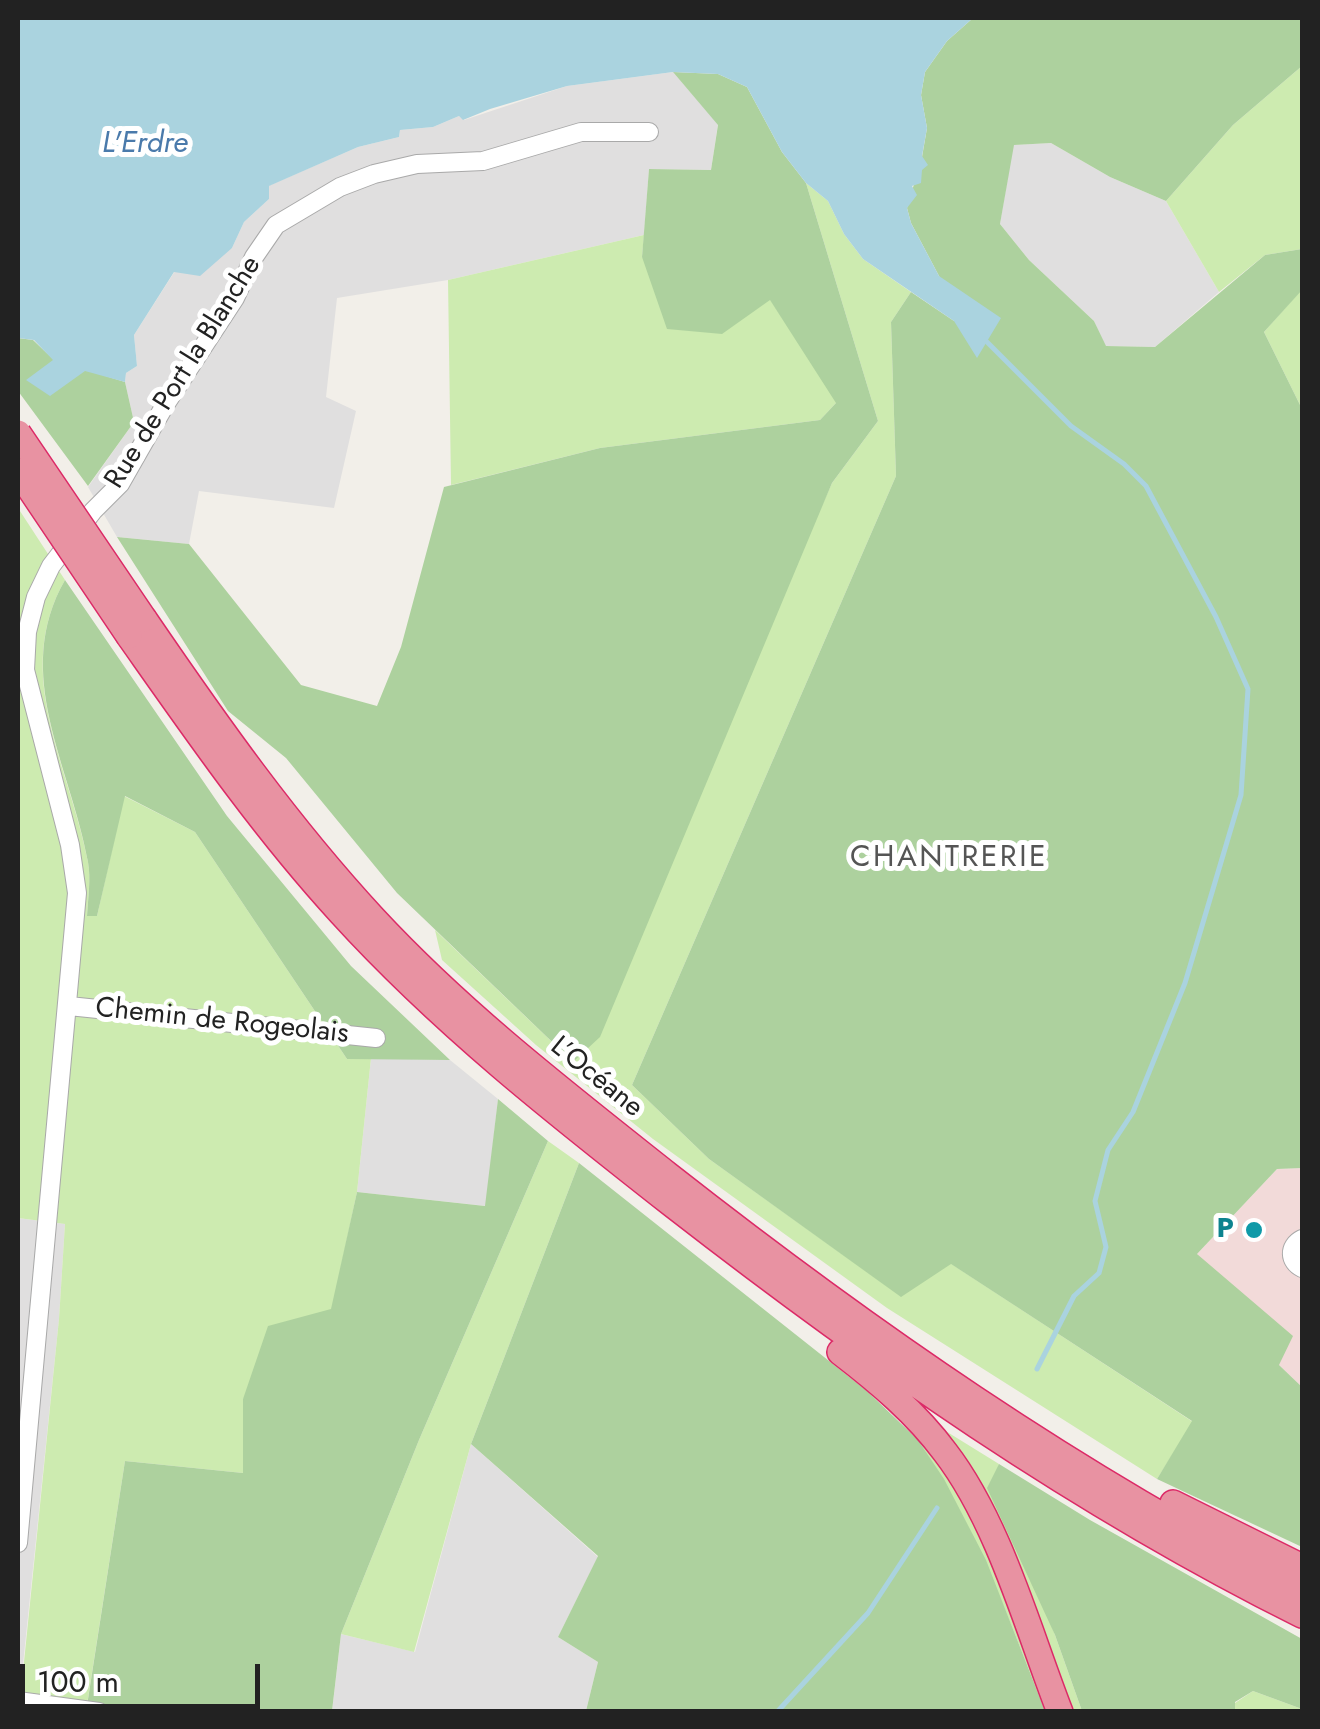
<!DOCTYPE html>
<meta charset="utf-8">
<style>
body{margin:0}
#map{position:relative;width:1320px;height:1729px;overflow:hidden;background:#f2efe9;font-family:Jost,sans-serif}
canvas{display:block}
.frame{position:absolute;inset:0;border:20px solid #222;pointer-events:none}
.scale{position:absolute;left:20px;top:1664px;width:240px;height:45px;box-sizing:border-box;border:5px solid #222;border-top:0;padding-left:12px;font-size:30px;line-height:35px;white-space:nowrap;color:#222;-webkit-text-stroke:8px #fff;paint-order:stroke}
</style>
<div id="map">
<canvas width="1320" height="1729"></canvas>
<div class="frame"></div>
<div class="scale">100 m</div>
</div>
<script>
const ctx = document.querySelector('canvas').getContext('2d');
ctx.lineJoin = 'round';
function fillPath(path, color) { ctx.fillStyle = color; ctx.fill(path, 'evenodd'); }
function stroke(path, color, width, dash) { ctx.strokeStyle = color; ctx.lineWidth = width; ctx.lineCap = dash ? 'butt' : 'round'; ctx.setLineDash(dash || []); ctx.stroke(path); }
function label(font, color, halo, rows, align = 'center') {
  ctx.font = font + ' Jost,sans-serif'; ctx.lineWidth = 10; ctx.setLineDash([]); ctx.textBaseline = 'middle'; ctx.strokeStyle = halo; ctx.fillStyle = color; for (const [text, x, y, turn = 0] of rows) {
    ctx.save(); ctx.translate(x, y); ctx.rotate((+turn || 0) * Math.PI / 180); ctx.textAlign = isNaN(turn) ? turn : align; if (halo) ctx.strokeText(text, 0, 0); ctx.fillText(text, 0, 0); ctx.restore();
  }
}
fillPath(new Path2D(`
 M673 72 718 124 711 170 649 169 644 235 448 280 337 298 326 397 356 411 334 508 199 491 189 544 117 537 88 487 134 422 125 382 126 373 137 366 134 335 175 271 232 248 244 222 269 199 268 186 358 147 399 137 400 130 433 127 459 116 464 120 567 86Z
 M1051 143 1110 177 1166 201 1219 292 1155 347 1105 346 1094 321 1029 260 1000 224 1013 145Z
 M371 1058 450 1060 498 1099 486 1206 357 1192Z
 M18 1218 65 1224 59 1319 18 1712Z
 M471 1444 598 1557 558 1637 598 1662 586 1711 332 1712 341 1634 415 1652Z`), '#e0dfdf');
fillPath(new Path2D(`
 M1302 1168V1387L1279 1365 1197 1254 1277 1169Z`), '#f2dad9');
fillPath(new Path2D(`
 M1302 66V249L1265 255 1219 292 1166 201 1233 125Z
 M806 183 828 201 844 234 863 259 911 292 891 322 896 476 632 1085 709 1159 901 1296 950 1263 1193 1422 1157 1479 887 1308 653 1139 536 1045 442 960 435 930 573 1062 832 483 878 421Z
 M644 235 642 257 722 333 770 299 837 402 820 420 600 448 451 485 448 280Z
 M1302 281V409L1264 332 1301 290Z
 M18 508 65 580C11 674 70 766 88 862 91 878 88 898 87 915L97 916 124 796 195 832 347 1059 371 1058 357 1192 332 1309 243 1399V1473L125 1461 86 1711H19L59 1319 65 1224 18 1218Z
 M548 1141 579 1163 471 1444 414 1652 341 1634 419 1440Z
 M944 1430 999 1464 997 1472 1082 1711H1045C1007 1614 976 1528 918 1440Z
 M1253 1691 1302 1709V1711H1235V1703Z`), '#cdebb0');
fillPath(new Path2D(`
 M973 18H1302V66L1233 125 1166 201 1110 177 1051 143 1014 145 1000 224 1029 260 1094 321 1106 346 1155 347 1265 255 1302 249V290L1264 332 1302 409V1168L1277 1169 1197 1254 1293 1336 1279 1365 1302 1387V1547L1157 1479 1192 1421 951 1264 901 1297 709 1159 632 1085 896 476 891 322 911 292 954 321 939 276 911 223 907 208 922 157 927 128 921 95 925 72 947 41Z
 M673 72 718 74 747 87 782 152 806 183 878 421 832 483 600 1037 573 1062 397 893 286 758 228 711 117 537 189 544 301 685 377 706 401 647 444 487 600 448 820 420 836 403 770 300 722 334 667 329 642 257 649 169 711 170 718 125Z
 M18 338 33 340 54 360 125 382 134 422 88 486 18 391Z
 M65 580 227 816 351 966 450 1060 347 1059 195 832 125 796 97 916H87C88 898 91 879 88 862 71 766 11 674 65 580Z
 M498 1099 548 1141 419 1440 341 1634 332 1711 86 1712 125 1461 243 1473V1399L268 1326 331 1309 357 1192 485 1206Z
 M579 1163 867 1391 918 1440 944 1479 986 1560 1045 1711H586L598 1662 558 1637 598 1556 471 1444Z
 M999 1464 1090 1520 1302 1639V1709L1253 1691 1235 1702V1711H1082L1055 1635 987 1488Z`), '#add19e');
fillPath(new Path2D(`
 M18 18H973L947 41 925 72 921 95 927 128 922 156 928 165 922 170 921 183 912 186 917 195 907 208 911 223 939 276 1001 318 977 358 954 321 863 259 844 234 828 201 806 183 782 152 747 87 718 74 673 72 567 86 490 109 463 120 459 116 433 127 400 130 399 137 358 147 269 186V199L244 222 232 248 200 276 174 272 134 335 137 366 126 373 125 382 85 371 50 396 26 380 53 360 34 340 18 338Z`), '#aad3df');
stroke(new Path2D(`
 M984 339 1071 426 1124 464 1146 486 1216 617 1248 689 1241 795 1185 983 1133 1112 1108 1150 1095 1201 1106 1247 1099 1273 1074 1296 1037 1369
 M777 1712 868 1613 937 1508`), '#aad3df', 5);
const minor = new Path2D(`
 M69 1006 376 1038
 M1302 1239C1288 1246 1289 1262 1302 1268
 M18 1543 77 893 70 845 25 670 27 632 36 597 51 566 93 511 120 484 165 405 235 298 254 257 276 225 340 187 374 174 417 164 483 161 581 132H649
 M18 1701 99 1712`);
const highway = new Path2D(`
 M144 619C215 723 287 825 373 918 462 1014 566 1094 668 1175 868 1332 1075 1476 1302 1592
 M129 636C196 731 262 827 341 913 441 1023 557 1114 673 1205 871 1359 1077 1503 1302 1615
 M840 1352C879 1382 916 1413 945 1452 999 1522 1028 1630 1060 1712
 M1173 1503 1302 1567`);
stroke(minor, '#a9a9a9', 20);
stroke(highway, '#dc2a67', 28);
stroke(minor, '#fff', 18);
stroke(highway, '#e892a2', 25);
const highwayBridge = new Path2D(`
 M18 433 144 619
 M18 471 129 636`);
stroke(highwayBridge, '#dc2a67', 28, []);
stroke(highwayBridge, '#e892a2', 25);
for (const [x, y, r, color] of [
 [1254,1230,10,"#0f9aa8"]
]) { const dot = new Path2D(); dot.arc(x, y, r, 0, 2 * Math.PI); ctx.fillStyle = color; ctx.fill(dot); stroke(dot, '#fff', 4); }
label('28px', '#222', '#fff', [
 ["Rue de Port la Blanche",184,373,-58],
 ["Chemin de Rogeolais",222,1022,6],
 ["L’Océane",596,1078,39]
]);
label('bold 28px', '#0d838f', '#fff', [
 ["P",1234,1230]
], 'right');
label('italic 30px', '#4a7aab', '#fff', [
 ["L'Erdre",145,145]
]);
ctx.letterSpacing = '2.5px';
label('30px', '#555', '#fff', [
 ["CHANTRERIE",949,859]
]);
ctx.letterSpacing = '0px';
</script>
